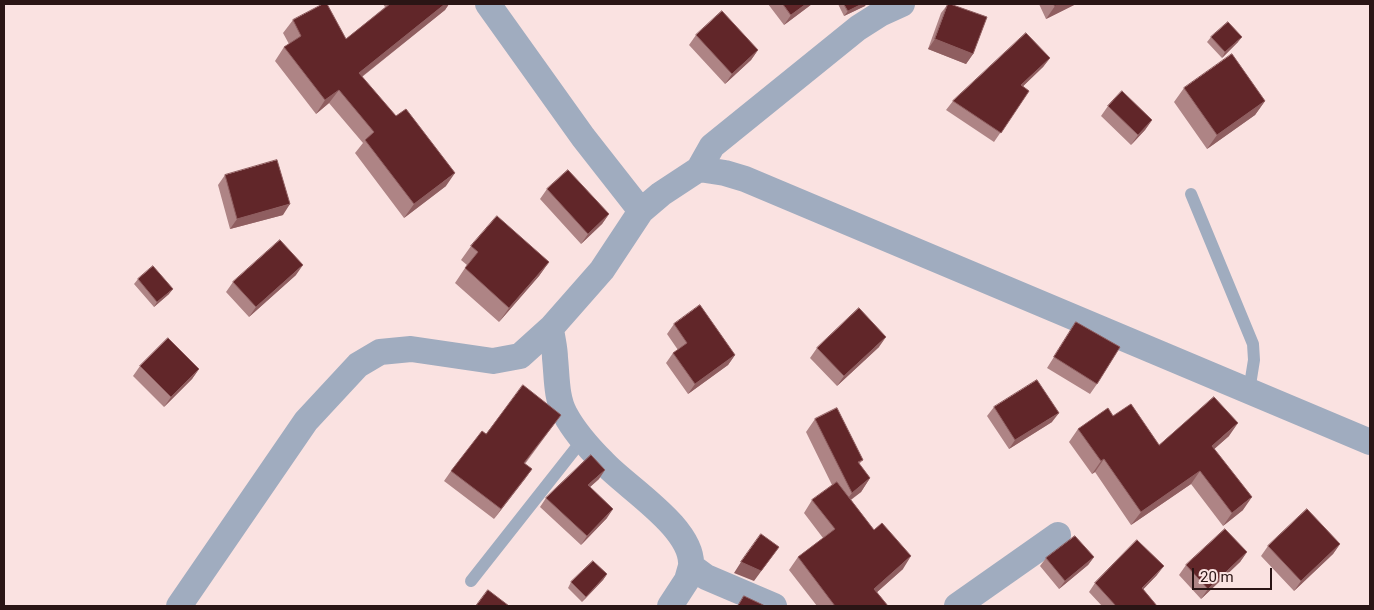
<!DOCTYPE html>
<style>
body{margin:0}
#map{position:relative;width:1374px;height:610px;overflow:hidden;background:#fae2e1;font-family:Roboto,sans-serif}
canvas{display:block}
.frame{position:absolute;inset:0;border:5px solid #2a1515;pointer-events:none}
.scale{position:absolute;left:1192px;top:568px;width:80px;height:22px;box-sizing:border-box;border:2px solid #2a1515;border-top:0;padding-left:6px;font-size:15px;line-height:18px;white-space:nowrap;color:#2a1515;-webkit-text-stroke:4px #fae2e1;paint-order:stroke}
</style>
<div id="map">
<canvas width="1374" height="610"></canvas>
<div class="frame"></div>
<div class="scale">20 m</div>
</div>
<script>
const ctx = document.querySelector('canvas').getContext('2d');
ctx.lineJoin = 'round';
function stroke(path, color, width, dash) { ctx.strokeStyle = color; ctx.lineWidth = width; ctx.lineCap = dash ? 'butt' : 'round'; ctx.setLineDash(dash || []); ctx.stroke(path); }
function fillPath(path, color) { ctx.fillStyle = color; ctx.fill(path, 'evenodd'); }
stroke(new Path2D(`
 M1191 194 1253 344 1254 360 1249 391
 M471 581 583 439`), '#a0acbf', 12);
stroke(new Path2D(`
 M488 4 583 137 641 211 661 194 699 169 725 173 745 179 1370 442
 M699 169 712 146 858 28 880 14 902 4
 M641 211 602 270 551 328C552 338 555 348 555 358 557 376 556 398 565 414 574 431 589 448 603 462 627 488 694 528 691 566L706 577 774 606
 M179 606 306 421 358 365 380 352 411 349 493 361 520 356 551 328
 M670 606 687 580 691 566
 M957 606 1058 535`), '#a0acbf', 26);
fillPath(new Path2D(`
 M383 4H449L445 10 362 77 446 186 404 218 355 153 363 143 329 103 316 114 275 61 284 47 289 44 283 33 293 20 346 39 385 7Z
 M768 4H812L784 25Z
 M838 4H866L865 6 844 16Z
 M948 4 973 54 966 64 928 49 941 13Z
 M1039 4H1076L1046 19Z
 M696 35 758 50 751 60 725 84 689 45Z
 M1211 37 1238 42 1222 58 1207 42Z
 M1050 58 1043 67 1023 86 1029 91 994 142 946 110 953 101Z
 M1184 88 1265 101 1255 115 1207 149 1174 102Z
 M1108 106 1152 120 1145 130 1131 145 1101 116Z
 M225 175 283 215 230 229 218 185Z
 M547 189 609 214 602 224 581 244 540 199Z
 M471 246 549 262 539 276 499 322 455 283 467 265 461 260Z
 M296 275 249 317 226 292 233 282Z
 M138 279 169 294 154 307 134 284Z
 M1076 322 1097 384 1090 394 1047 368Z
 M674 324 735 355 728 365 688 394 666 363 673 353 678 350 667 334Z
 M879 347 837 386 810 358 817 348Z
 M140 366 199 369 192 379 164 407 133 376Z
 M994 407 1052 422 1009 449 987 416Z
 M561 415 525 464 532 469 494 519 444 481 451 471 486 434Z
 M1113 416 1159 445 1229 436 1214 449 1243 510 1223 526 1191 484 1131 525 1095 472 1092 474 1069 442 1078 429Z
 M815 419 863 460 859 464 870 478 861 492 851 500 903 569 877 592 888 606H817L789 570 798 557 823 538 804 513 812 500 832 485 806 432Z
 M599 479 590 487 607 518 581 545 540 507 546 498Z
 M1340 544 1333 554 1294 591 1261 556 1268 546Z
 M1247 552 1240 562 1201 599 1179 575 1186 565Z
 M1094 557 1088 565 1059 589 1040 566 1046 558Z
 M607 574 603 580 582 602 568 588 571 582Z
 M1157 575 1143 589 1157 606H1102L1089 592 1095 583Z`), '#ae8485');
fillPath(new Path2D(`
 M445 4H449L445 10 350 86 359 73Z
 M806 4H812L784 25 791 15Z
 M862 4H866L865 6 844 16 848 11Z
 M1060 4H1076L1046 19 1055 6Z
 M1242 37 1238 42 1222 58 1225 52Z
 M935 39 973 54 966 64 928 49Z
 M758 50 751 60 725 84 732 74Z
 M1050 58 1043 67 1015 94 1021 85Z
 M339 90 329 103 316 114 325 100Z
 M1265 101 1255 115 1207 149 1217 135Z
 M1152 120 1145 130 1131 145 1138 135Z
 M455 173 446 186 404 218 414 204Z
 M290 204 283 215 230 229 237 219Z
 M609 214 602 224 581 244 588 234Z
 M549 262 539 276 499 322 509 308Z
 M303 265 296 275 249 317 256 307Z
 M173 289 169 294 154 307 157 302Z
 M886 337 879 347 837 386 844 376Z
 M735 355 728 365 688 394 695 384Z
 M199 369 192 379 164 407 171 397Z
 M1059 413 1052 422 1009 449 1015 440Z
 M1238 423 1229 436 1203 459 1212 446Z
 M1104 459 1095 472 1092 474 1101 461Z
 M532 469 525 479 494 519 501 509Z
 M605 470 599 479 582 494 588 485Z
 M1200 471 1191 484 1131 525 1141 512Z
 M870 478 861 492 842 506 852 493Z
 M1252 497 1243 510 1223 526 1232 513Z
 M613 509 607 518 581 545 587 536Z
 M1340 544 1333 554 1294 591 1301 581Z
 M779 547 754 581 734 573 741 562Z
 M1247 552 1240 562 1201 599 1208 589Z
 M911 556 903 569 866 602 874 589Z
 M1094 557 1088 565 1059 589 1065 581Z
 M1164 566 1157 575 1136 597 1142 588Z
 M607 574 603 580 582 602 586 597Z`), '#8f5e60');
const building = new Path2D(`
 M323 4H327L346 39 390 4H445L359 73 396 116 406 109 455 173 414 204 365 140 374 132 339 90 325 100 284 47 301 36 293 20Z
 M783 4H806L791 15Z
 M844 4H862L848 11Z
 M948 4H950L987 17 973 54 935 39Z
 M1054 4H1060L1055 6Z
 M722 11 758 50 732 74 696 35Z
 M1228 22 1242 37 1225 52 1211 37Z
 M1026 33 1050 58 1021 85 1029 91 1001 133 953 101Z
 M1232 54 1265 101 1217 135 1184 88Z
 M1122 91 1152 120 1138 135 1108 106Z
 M277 160 290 204 237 219 225 175Z
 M568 170 609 214 588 234 547 189Z
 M497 216 549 262 509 308 465 268 478 252 471 246Z
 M280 240 303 265 256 307 233 282Z
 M153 266 173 289 157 302 138 279Z
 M700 305 735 355 695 384 673 353 687 343 674 324Z
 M859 308 886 337 844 376 817 348Z
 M1076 322 1120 347 1097 384 1054 357Z
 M168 338 199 369 171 397 140 366Z
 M1037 380 1059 413 1015 440 994 407Z
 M523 385 561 415 524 463 532 469 501 509 451 471 482 431 486 434Z
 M1214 397 1238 423 1212 446 1252 497 1232 513 1200 471 1141 512 1104 459 1101 461 1078 429 1108 408 1113 416 1131 404 1159 445Z
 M837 408 863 460 858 462 870 478 852 493 815 419Z
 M591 455 605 470 588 485 613 509 587 536 546 498Z
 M837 482 874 530 882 523 911 556 874 589 888 606H835L798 557 835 529 812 500Z
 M1307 509 1340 544 1301 581 1268 546Z
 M1225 529 1247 552 1208 589 1186 565Z
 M761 534 779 547 761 571 741 562Z
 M1075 536 1094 557 1065 581 1046 558Z
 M1137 540 1164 566 1142 588 1157 606H1116L1095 583Z
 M593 561 607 574 586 597 571 582Z
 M488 590 509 606H476Z
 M744 596 761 604 765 606H738Z`);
fillPath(building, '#612629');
stroke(building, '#8f5e60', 1);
</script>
